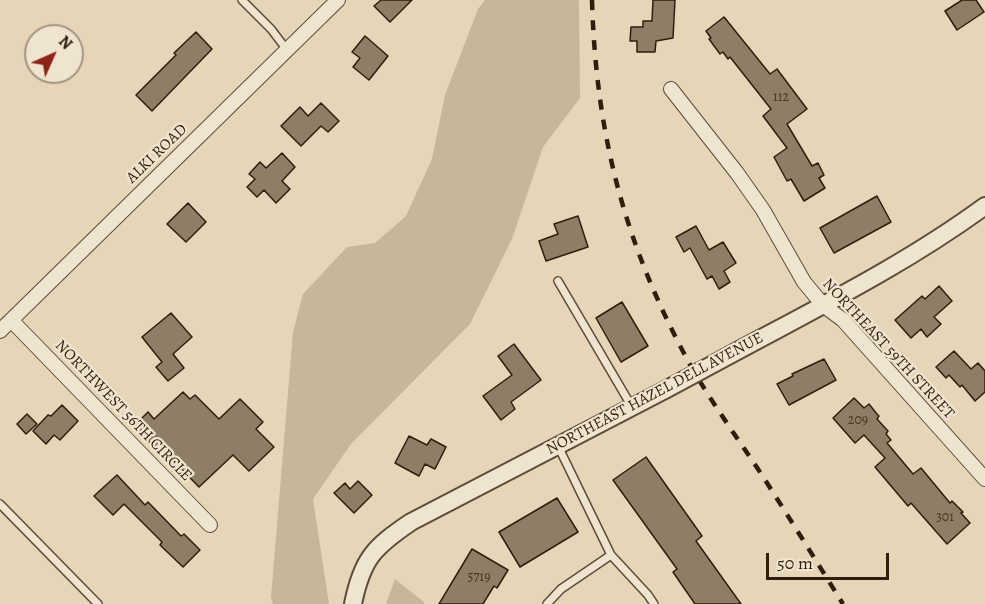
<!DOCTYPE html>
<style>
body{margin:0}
#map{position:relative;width:985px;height:604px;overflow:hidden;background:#e6d6b7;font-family:Alegreya,serif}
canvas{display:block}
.north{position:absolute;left:24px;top:24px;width:60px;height:60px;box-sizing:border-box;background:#efe4d0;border:2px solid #a29582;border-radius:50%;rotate:45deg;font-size:16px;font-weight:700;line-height:24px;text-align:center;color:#2f1e0e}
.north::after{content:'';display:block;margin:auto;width:21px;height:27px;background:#8f2418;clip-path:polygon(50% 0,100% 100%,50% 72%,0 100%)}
.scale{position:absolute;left:766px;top:553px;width:123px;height:27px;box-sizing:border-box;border:3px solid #2f1e0e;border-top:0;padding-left:8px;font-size:18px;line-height:21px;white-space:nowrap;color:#2f1e0e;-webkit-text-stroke:4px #efe4d0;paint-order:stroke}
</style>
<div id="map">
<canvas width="985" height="604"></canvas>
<div class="north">N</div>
<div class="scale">50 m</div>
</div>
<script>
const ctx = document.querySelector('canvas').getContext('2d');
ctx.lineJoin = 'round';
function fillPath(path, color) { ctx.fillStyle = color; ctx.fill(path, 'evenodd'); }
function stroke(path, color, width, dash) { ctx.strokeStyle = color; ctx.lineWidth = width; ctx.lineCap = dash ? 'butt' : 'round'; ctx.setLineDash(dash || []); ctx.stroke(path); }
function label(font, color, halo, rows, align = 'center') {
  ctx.font = font + ' Alegreya,serif'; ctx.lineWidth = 4.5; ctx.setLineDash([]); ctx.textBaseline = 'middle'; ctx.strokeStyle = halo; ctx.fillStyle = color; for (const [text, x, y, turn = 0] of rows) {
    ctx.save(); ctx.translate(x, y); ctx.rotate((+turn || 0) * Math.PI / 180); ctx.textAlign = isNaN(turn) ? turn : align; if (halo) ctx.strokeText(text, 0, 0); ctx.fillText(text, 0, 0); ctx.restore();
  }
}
fillPath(new Path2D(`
 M485 0H579L580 98 543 147 512 239 470 324 351 444 313 499 329 604H273L271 597 293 332 303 294 347 247 375 243 406 216 432 159 445 95 478 9Z
 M395 579 424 602V604H386Z`), '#c7b79a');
const building = new Path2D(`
 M381 0H412L390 22 374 6Z
 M653 0H675L673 38 656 41 655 52H637V41H630L631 27H643V21H652Z
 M962 0H976L984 12 957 30 945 11Z
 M724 17 770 74 777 69 807 109 787 124 812 166 818 163 824 175 819 178 825 188 804 201 791 179 787 181 774 157 787 148 763 116 771 109 730 57 728 59 723 52 720 54 709 39 711 38 706 31Z
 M196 32 212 49 152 111 136 95 176 55 174 53Z
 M365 36 388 56 369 80 353 67 360 58 352 52Z
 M321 103 339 121 328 132 321 126 301 146 281 126 300 107 308 116Z
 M282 153 295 167 282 181 290 189 276 203 264 190 257 197 247 187 255 179 249 174 260 162 266 168Z
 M877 196 891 222 834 253 820 228Z
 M188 203 206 222 186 242 167 224Z
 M578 216 588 247 546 261 539 241 558 234 554 224Z
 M696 226 709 250 723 242 736 263 724 271 730 282 719 289 712 276 707 279 690 248 684 252 676 237Z
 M939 286 952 301 934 317 941 324 927 337 921 329 911 338 895 320 922 296 925 299Z
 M622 302 648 346 621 362 596 318Z
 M171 313 192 337 173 354 184 368 168 381 156 367 162 362 142 337Z
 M514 344 541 380 511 402 515 409 501 420 483 396 512 375 498 356Z
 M954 351 971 369 978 363 985 371V392L975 401 962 385 960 387 949 375 946 378 936 367Z
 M824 359 836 380 789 405 777 384 793 376 792 374Z
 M183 392 190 399 195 395 219 419 240 399 263 422 256 429 274 447 249 471 233 455 199 487 162 449 159 452 134 426 148 412 154 419Z
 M854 398 864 408 869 404 877 414 879 416 877 419 888 431 886 434 891 440 887 443 913 474 921 468 950 503 952 501 963 512 961 513 970 523 947 544 911 503 908 506 875 467 885 458 864 435 855 443 833 418Z
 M62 405 78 421 60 440 54 435 46 444 33 431 48 415 51 416Z
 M27 414 37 424 26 434 17 424Z
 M409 436 427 445 431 439 446 447 435 469 425 464 419 476 395 463Z
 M646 457 702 536 696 541 741 604H695L673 572 677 569 613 480Z
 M117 475 145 505 148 502 181 536 184 534 200 550 183 567 160 545 162 542 124 504 113 515 94 496Z
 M358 481 372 495 354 513 334 493 345 483 350 489Z
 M557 498 578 532 520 567 499 532Z
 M472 549 508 570 497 588 494 586 483 604H439Z`);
fillPath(building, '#8e7e66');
stroke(building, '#2f1e0e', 1.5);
const service = new Path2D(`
 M242 0 271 29 287 50
 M558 281 632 407
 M558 446 611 555 648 595 654 604
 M0 504 98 604
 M547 604 561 589 611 555`);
const minor = new Path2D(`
 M671 89 737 173 763 210 804 282 823 305 843 320 985 479
 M11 320 210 525
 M0 331 338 0`);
const tertiary = new Path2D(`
 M730 355C817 308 906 264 985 206
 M353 604C362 559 374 547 411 522L665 390`);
stroke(service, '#5d4c38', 10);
stroke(minor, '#5d4c38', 16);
stroke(tertiary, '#5d4c38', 20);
stroke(service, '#efe4d0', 7);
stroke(minor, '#efe4d0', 14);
stroke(tertiary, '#efe4d0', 16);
stroke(new Path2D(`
 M592 0C596 138 626 249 693 370 713 404 736 436 758 469 787 514 815 559 843 604`), '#2f1e0e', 4.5, [10, 10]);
const tertiaryBridge = new Path2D(`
 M665 390 730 355`);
stroke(tertiaryBridge, '#5d4c38', 20, []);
stroke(tertiaryBridge, '#efe4d0', 16);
label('14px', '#473624', null, [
 ["112",781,98],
 ["209",858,421],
 ["301",945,518],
 ["5719",479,578]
]);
label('16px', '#2f1e0e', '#efe4d0', [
 ["ALKI ROAD",157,154,-44],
 ["NORTHEAST 59TH STREET",888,349,47],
 ["NORTHEAST HAZEL DELL AVENUE",655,394,-28],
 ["NORTHWEST 56TH CIRCLE",123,411,46]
]);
</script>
